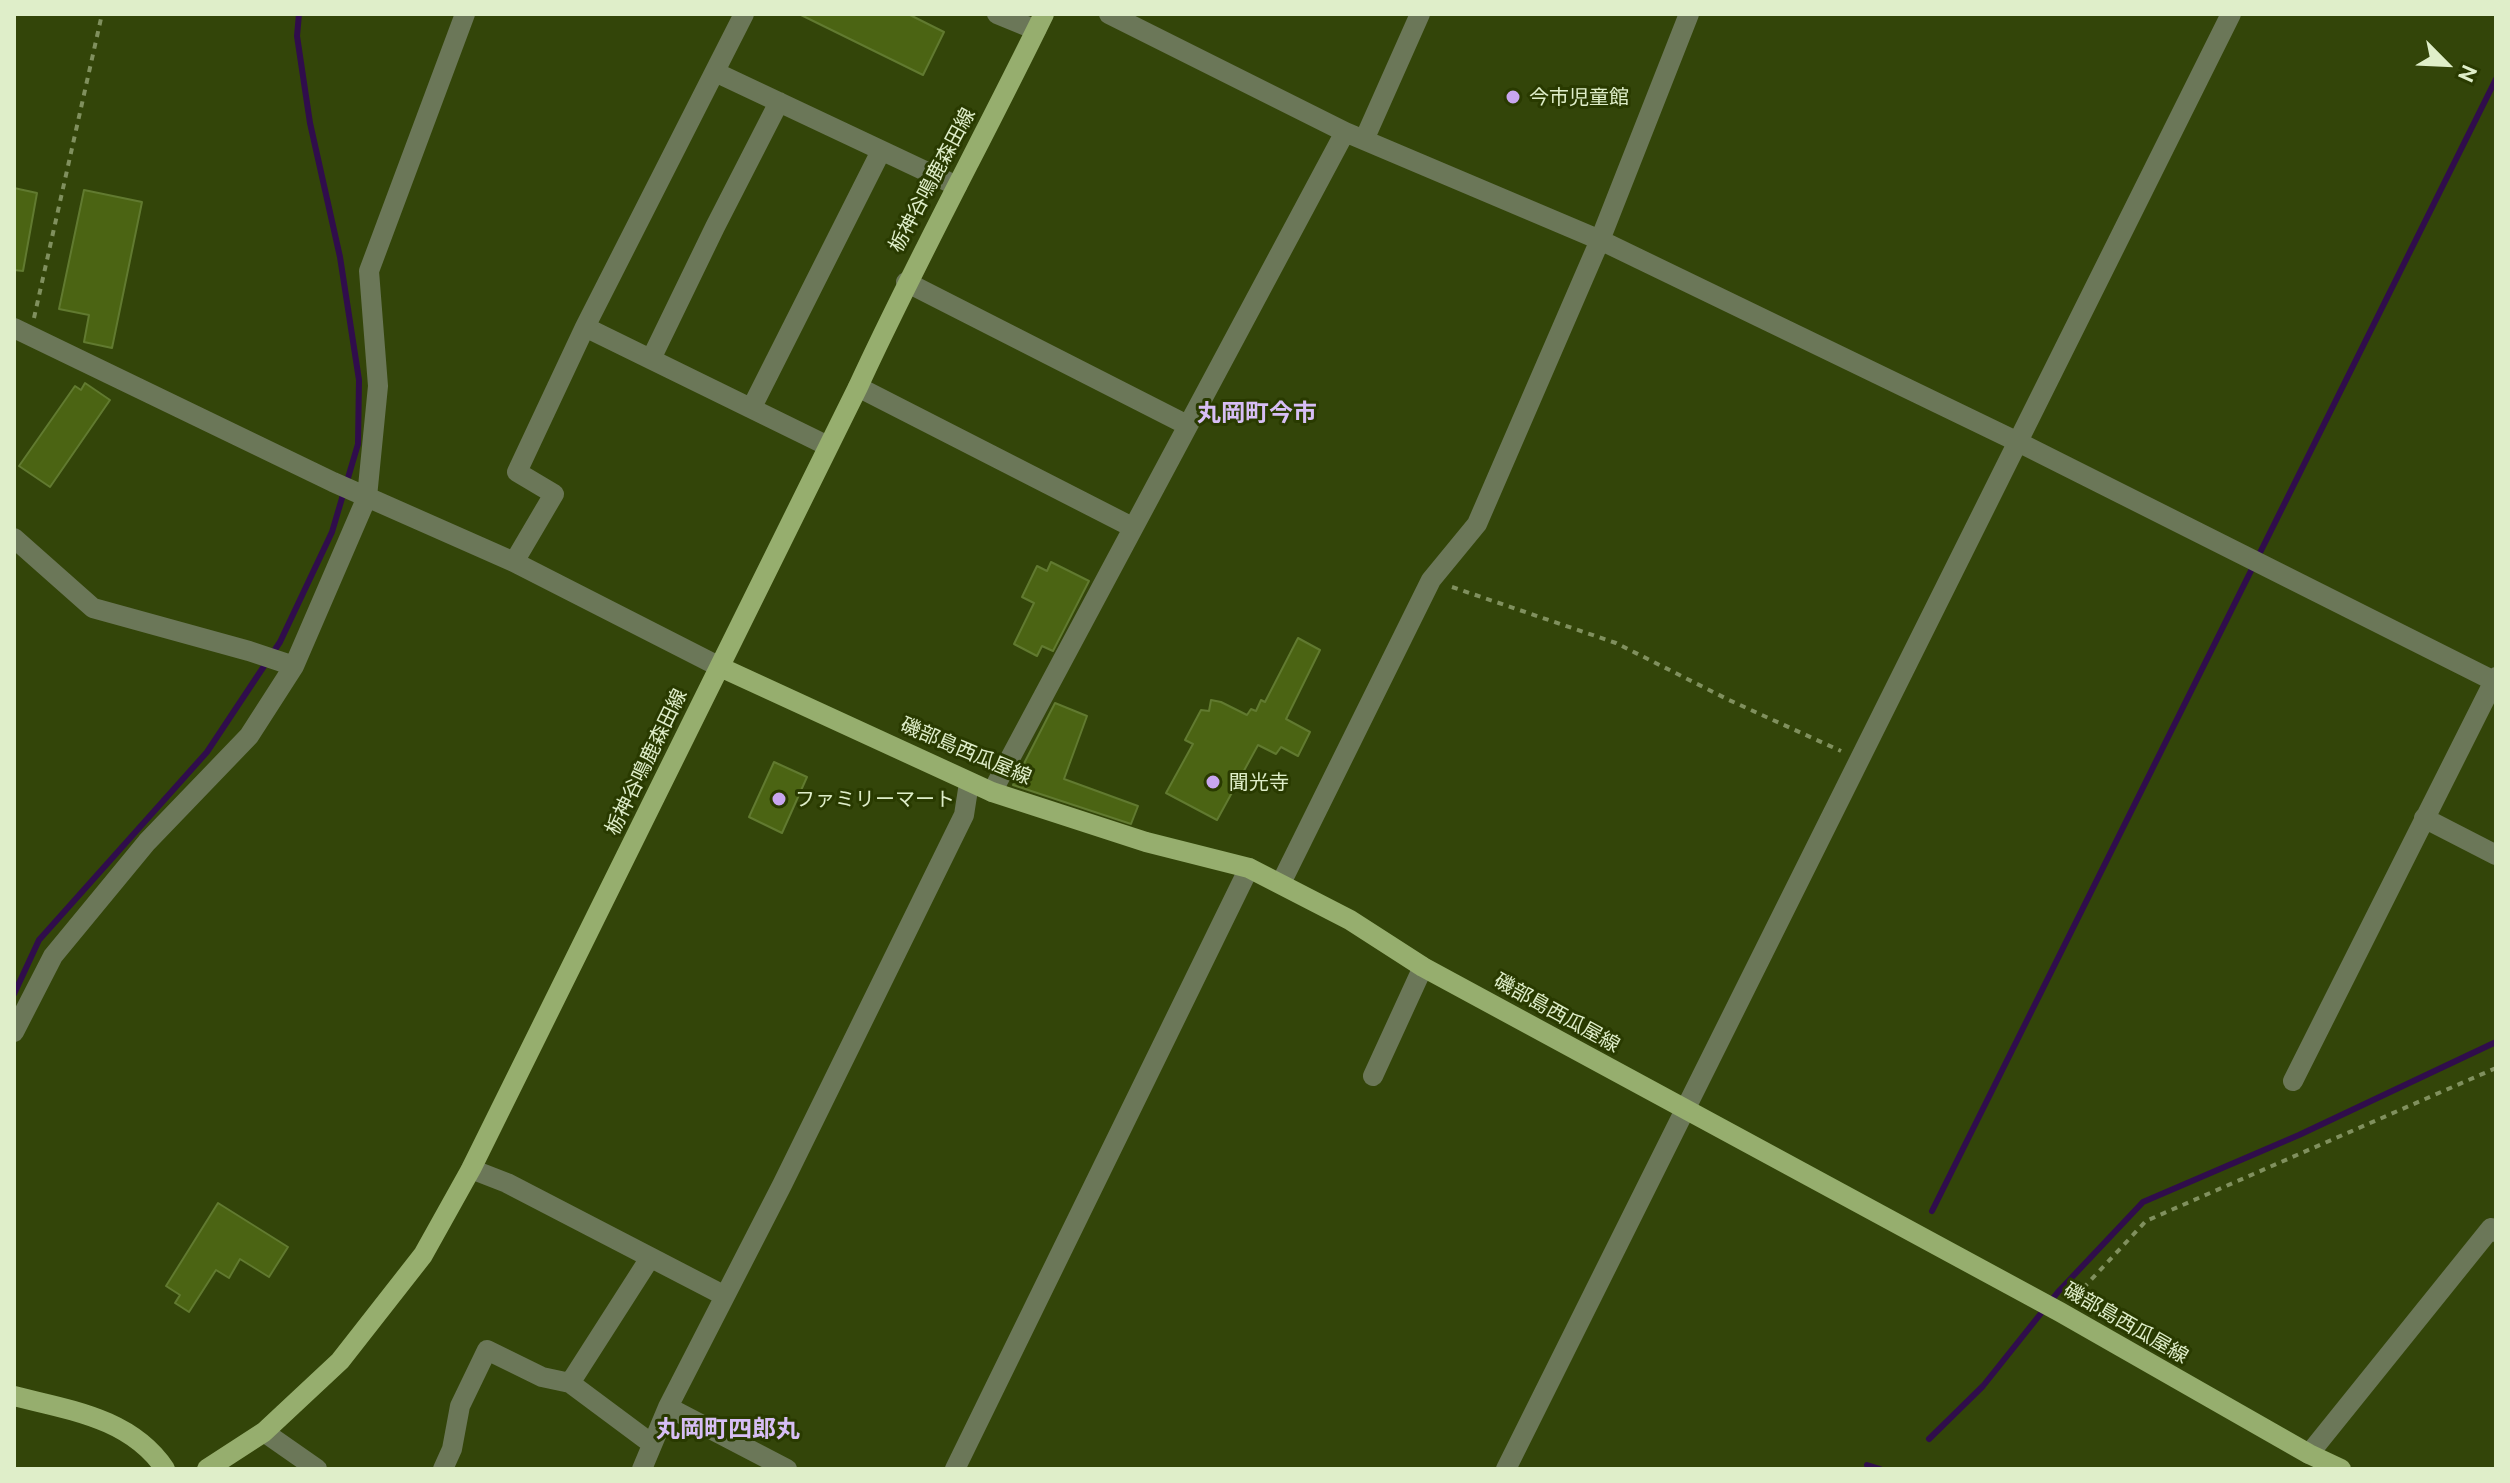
<!DOCTYPE html>
<meta charset="utf-8">
<style>
body{margin:0}
#map{position:relative;width:2510px;height:1483px;overflow:hidden;background:#334509;font-family:Ubuntu,sans-serif}
canvas{display:block}
.frame{position:absolute;inset:0;border:16px solid #dfeec9;pointer-events:none}
.north{position:absolute;left:2406px;top:24px;width:80px;height:80px;-webkit-text-stroke:6px #293a00;paint-order:stroke;rotate:114deg;font-size:22px;font-weight:700;line-height:32px;text-align:center;color:#dfeec9}
.north::after{content:'';display:block;margin:auto;width:28px;height:36px;background:#dfeec9;clip-path:polygon(50% 0,100% 100%,50% 72%,0 100%)}
</style>
<div id="map">
<canvas width="2510" height="1483"></canvas>
<div class="frame"></div>
<div class="north">N</div>
</div>
<script>
const ctx = document.querySelector('canvas').getContext('2d');
ctx.lineJoin = 'round';
function stroke(path, color, width, dash) { ctx.strokeStyle = color; ctx.lineWidth = width; ctx.lineCap = dash ? 'butt' : 'round'; ctx.setLineDash(dash || []); ctx.stroke(path); }
function fillPath(path, color) { ctx.fillStyle = color; ctx.fill(path, 'evenodd'); }
function label(font, color, halo, rows, align = 'center') {
  ctx.font = font + ' Ubuntu,"Noto Sans JP",sans-serif'; ctx.lineWidth = 6; ctx.setLineDash([]); ctx.textBaseline = 'middle'; ctx.strokeStyle = halo; ctx.fillStyle = color; for (const [text, x, y, turn = 0] of rows) {
    ctx.save(); ctx.translate(x, y); ctx.rotate((+turn || 0) * Math.PI / 180); ctx.textAlign = isNaN(turn) ? turn : align; if (halo) ctx.strokeText(text, 0, 0); ctx.fillText(text, 0, 0); ctx.restore();
  }
}
stroke(new Path2D(`
 M14 994 39 940 207 752 280 642 332 532 358 444 359 380 340 257 310 123 297 36 299 14
 M1932 1211 2496 79
 M1929 1439 1983 1386 2058 1292 2143 1202 2299 1135 2496 1042
 M1867 1465 1880 1469`), '#300d4c', 6);
const building = new Path2D(`
 M799 14H908L944 32 923 75Z
 M14 188 37 193 23 271 14 270Z
 M84 190 142 202 112 348 84 342 89 315 59 309Z
 M85 383 110 400 50 487 19 466 75 386 81 390Z
 M1051 562 1089 581 1053 651 1042 646 1037 656 1014 644 1034 603 1022 597 1037 566 1047 571Z
 M1298 638 1320 650 1286 719 1310 732 1298 756 1281 747 1276 754 1258 745 1217 820 1166 793 1193 744 1185 740 1201 710 1209 711 1211 700 1221 702 1247 715 1251 709 1256 711 1261 700 1265 702Z
 M1055 703 1087 716 1064 779 1138 806 1131 824 1013 785Z
 M774 762 807 777 782 833 749 817Z
 M218 1203 288 1247 269 1277 240 1259 229 1278 216 1270 189 1312 175 1303 180 1295 166 1286Z`);
fillPath(building, '#4b6413');
stroke(building, '#617a30', 2);
stroke(new Path2D(`
 M34 318 102 14
 M1452 587 1616 643 1729 700 1841 751
 M2075 1297 2146 1221 2496 1068`), '#80905e', 4, [6, 6]);
stroke(new Path2D(`
 M744 14 585 327 828 446
 M997 14 1036 30
 M1109 14 1345 132 1600 240 2018 442 2494 681
 M715 72 957 186
 M1364 140 1420 14
 M906 282 1187 425
 M14 328 333 482 514 562 720 667
 M651 359 715 227 779 102
 M858 387 1132 527
 M752 407 881 151
 M14 538 93 608 249 651 294 666
 M514 562 554 494 517 472 585 327
 M992 792 1345 132
 M2424 818 2496 855
 M1281 883 1431 580 1477 524 1600 240 1689 14
 M14 1032 53 956 147 842 249 736 294 666 367 497 378 386 369 271 465 14
 M1373 1076 1423 967
 M2293 1081 2496 677
 M471 1169 507 1183 725 1296
 M570 1383 650 1258
 M668 1407 787 1469
 M264 1432 317 1469
 M2309 1454 2491 1228 2496 1232
 M443 1469 452 1449 460 1406 487 1350 542 1377 570 1383 652 1444
 M642 1469 668 1407 782 1185 964 815 969 783
 M955 1469 1249 868
 M1506 1469 2231 14`), '#6b7758', 20);
stroke(new Path2D(`
 M720 667 992 792 1146 842 1249 868 1350 920 1423 967 2060 1312 2309 1454 2341 1469
 M14 1396C69 1410 131 1418 165 1469
 M207 1469 264 1432 340 1361 423 1255 471 1169 858 387C916 261 983 139 1044 14`), '#96ae6e', 20);
for (const [x, y, r, color] of [
 [1513,97,8,"#c8a6ef"],
 [1213,782,8,"#c8a6ef"],
 [779,799,8,"#c8a6ef"]
]) { const dot = new Path2D(); dot.arc(x, y, r, 0, 2 * Math.PI); ctx.fillStyle = color; ctx.fill(dot); stroke(dot, '#293a00', 3); }
label('20px', '#dfeec9', '#293a00', [
 ["今市児童館",1529,97],
 ["聞光寺",1229,782],
 ["ファミリーマート",795,799]
], 'left');
label('20px', '#dfeec9', '#293a00', [
 ["栃神谷鳴鹿森田線",932,180,-62],
 ["磯部島西瓜屋線",966,751,23],
 ["栃神谷鳴鹿森田線",646,762,-64],
 ["磯部島西瓜屋線",1557,1013,29],
 ["磯部島西瓜屋線",2126,1323,30]
]);
label('bold 24px', '#d7bef5', '#293a00', [
 ["丸岡町今市",1257,413],
 ["丸岡町四郎丸",728,1429]
]);
</script>
